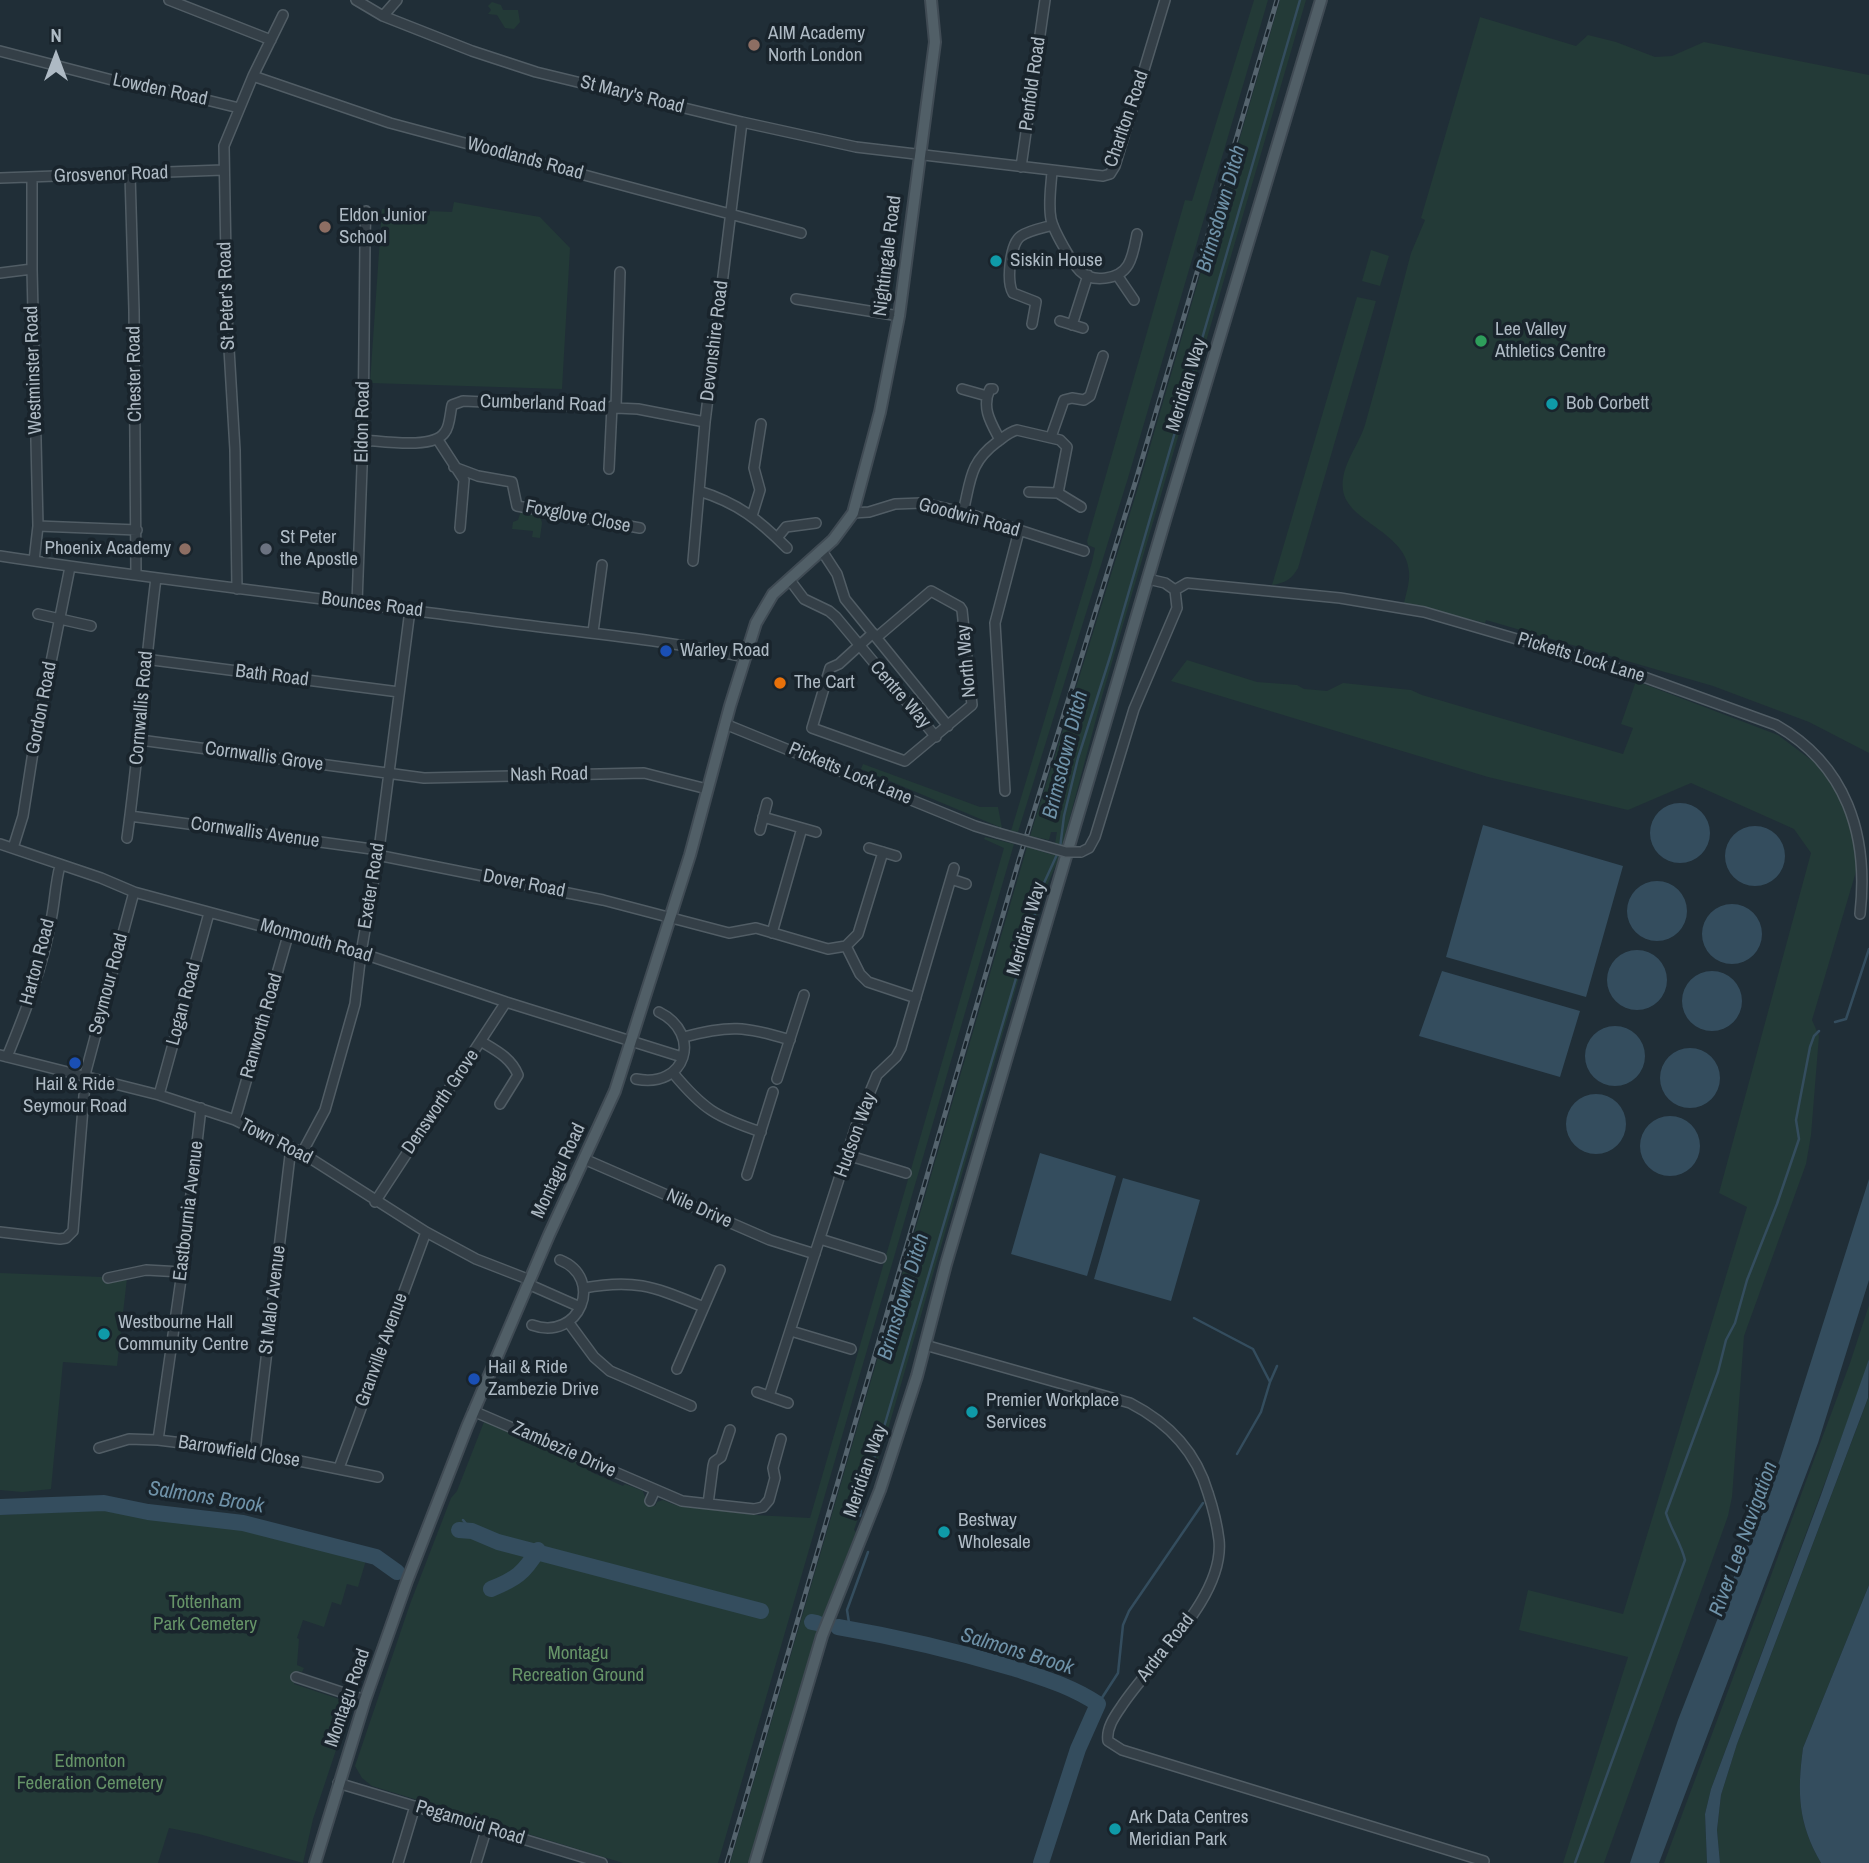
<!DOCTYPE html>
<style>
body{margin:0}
#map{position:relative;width:1869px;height:1863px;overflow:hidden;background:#202e37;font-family:"Archivo Narrow",sans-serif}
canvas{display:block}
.north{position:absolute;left:21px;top:21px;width:70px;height:70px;-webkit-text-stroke:5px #19242c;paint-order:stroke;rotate:0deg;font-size:19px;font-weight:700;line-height:28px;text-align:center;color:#aebac4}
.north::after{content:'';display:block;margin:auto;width:24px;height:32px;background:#aebac4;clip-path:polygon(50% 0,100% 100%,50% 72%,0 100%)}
</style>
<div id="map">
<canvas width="1869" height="1863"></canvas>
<div class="north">N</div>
</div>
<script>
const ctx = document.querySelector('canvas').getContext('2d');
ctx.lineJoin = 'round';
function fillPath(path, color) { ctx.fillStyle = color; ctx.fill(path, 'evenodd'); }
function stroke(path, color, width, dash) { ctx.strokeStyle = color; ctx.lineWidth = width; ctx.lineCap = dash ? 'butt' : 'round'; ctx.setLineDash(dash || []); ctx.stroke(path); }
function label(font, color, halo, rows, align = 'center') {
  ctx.font = font + ' "Archivo Narrow",sans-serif'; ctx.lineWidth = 7; ctx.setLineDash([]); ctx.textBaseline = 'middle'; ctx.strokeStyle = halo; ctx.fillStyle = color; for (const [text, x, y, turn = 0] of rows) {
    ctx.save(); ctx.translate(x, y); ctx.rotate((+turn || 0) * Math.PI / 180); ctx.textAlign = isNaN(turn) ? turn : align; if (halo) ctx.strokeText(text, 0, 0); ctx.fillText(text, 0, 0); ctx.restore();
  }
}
fillPath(new Path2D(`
 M1254 0H1268L1128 478 1018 832 1011 831 1092 562 1095 548 1088 545 1087 541 1185 200 1192 201Z
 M1280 0H1306L1103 693 1059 858 1043 895 886 1436 854 1530 856 1532 818 1629 749 1863H730L1027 847 1053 855 1057 832H1051L1049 840 1030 836 1140 481Z
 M492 2 501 5 503 10H518L520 22 514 29 505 28 497 15 488 14 491 10 488 6Z
 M1480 17 1576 46 1588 35 1616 42 1655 57 1672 56 1704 42 1869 75V753L1809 722 1713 686 1486 620 1485 623 1404 603C1406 594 1410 582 1409 572 1407 532 1347 522 1343 490 1340 466 1358 447 1365 425 1381 368 1396 310 1411 253L1425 220 1421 218Z
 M454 202 540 217 570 248 562 389 370 383 382 209 452 212Z
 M1371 250 1389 256 1380 286 1362 281Z
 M1357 297 1376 301 1298 568C1292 579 1285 583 1272 585Z
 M521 511 539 512 542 523 540 538 532 537 533 531 512 529 513 522 518 520Z
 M1187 660 1257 682 1297 685 1304 689 1327 691 1343 683 1411 690 1422 695 1623 754 1633 728 1621 724 1636 681 1778 735 1814 762 1839 792 1860 858 1812 1020 1819 1036 1811 1135 1806 1164 1744 1336 1732 1497 1728 1516 1604 1863H1563L1628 1657 1519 1630 1528 1590 1623 1614 1747 1207 1719 1193 1811 853 1794 829 1691 783 1628 810 1488 777 1171 681Z
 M863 764 980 807H998L1002 828 861 769Z
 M985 837 1014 844 718 1863H623L372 1786 362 1778 355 1766 410 1604 451 1498 457 1491 484 1422 589 1467 591 1472 623 1486 625 1484 643 1491 645 1497 644 1501 655 1506 657 1502 663 1500 675 1505 755 1515 810 1518 1004 848 984 839Z
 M0 1273 127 1278 117 1366 63 1362 51 1489 22 1492 0 1490Z
 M1869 1305V1359L1860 1388 1711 1789 1705 1814 1707 1863H1664L1850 1363Z
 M1869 1396V1585L1803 1748C1797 1793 1798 1823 1821 1863H1720L1717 1830 1721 1795 1737 1744Z
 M119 1507 148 1514 241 1525 367 1557 358 1587 347 1584 341 1605 332 1602 324 1627 303 1620 297 1638 299 1639 297 1665 304 1668 302 1672 298 1671 294 1684 342 1700 350 1708 313 1819 303 1863 199 1834 169 1828 158 1863H0V1515L100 1510 117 1513Z`), '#233a37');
fillPath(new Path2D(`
 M1650 833a30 30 0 1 1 60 0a30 30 0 1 1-60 0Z
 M1483 825 1623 866 1586 997 1446 957Z
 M1725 856a30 30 0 1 1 60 0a30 30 0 1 1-60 0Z
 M1627 911a30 30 0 1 1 60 0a30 30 0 1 1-60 0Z
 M1702 934a30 30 0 1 1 60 0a30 30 0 1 1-60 0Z
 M1607 980a30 30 0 1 1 60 0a30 30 0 1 1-60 0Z
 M1682 1001a30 30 0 1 1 60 0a30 30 0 1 1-60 0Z
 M1442 971 1580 1011 1560 1077 1419 1036Z
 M1585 1056a30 30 0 1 1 60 0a30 30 0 1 1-60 0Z
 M1660 1078a30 30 0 1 1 60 0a30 30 0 1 1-60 0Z
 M1566 1124a30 30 0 1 1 60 0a30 30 0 1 1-60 0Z
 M1640 1146a30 30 0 1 1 60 0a30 30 0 1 1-60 0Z
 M1040 1153 1116 1176 1087 1276 1011 1254Z
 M1123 1178 1200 1200 1171 1301 1094 1279Z
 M1869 1179V1280L1818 1443 1659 1863H1630L1678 1720 1780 1459Z
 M1869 1359 1868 1398 1737 1744 1721 1795 1717 1830 1720 1863H1707L1705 1814 1711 1789 1821 1495Z
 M1869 1585V1863H1821C1798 1823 1797 1793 1803 1748Z`), '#344d5e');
stroke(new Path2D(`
 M1835 1022 1846 1019 1869 949
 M1194 1318 1253 1349 1270 1382 1261 1412 1237 1454
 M1270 1382 1277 1366
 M860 1516 862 1495 879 1444 1044 883 1060 848 1064 816 1078 758 1110 657 1300 0
 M463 1520 472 1531
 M850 1629 847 1610 868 1552
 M1098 1704 1118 1673 1123 1625 1129 1611 1203 1503
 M1575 1863 1685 1560C1681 1543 1671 1530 1666 1513L1718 1372 1726 1340 1735 1323 1747 1280 1777 1204 1799 1139 1796 1120 1810 1047 1814 1036 1819 1031`), '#344d5e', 2.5);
stroke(new Path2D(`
 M0 1507 104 1503 148 1512 243 1523 376 1557 397 1572
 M459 1530 472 1531 498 1542 761 1611
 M491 1589C516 1579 524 1573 538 1550
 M812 1622 817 1623
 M838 1627C897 1637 956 1651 1013 1668 1043 1678 1071 1686 1098 1704L1078 1749 1041 1863`), '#344d5e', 16);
const minor = new Path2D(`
 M169 0 271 40
 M356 0 383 16 472 51 536 72 742 122 856 147 1103 176 1110 174 1115 166 1165 0
 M383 16 397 0
 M0 51 116 81 170 91 239 108
 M253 76 390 123 801 233
 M1021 167 1045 0
 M1052 171C1051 187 1048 204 1051 219 1053 230 1072 263 1080 271 1092 283 1119 280 1128 265 1133 257 1135 244 1137 234
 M130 174 134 310 136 575
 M0 178 223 170
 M32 178V269L38 526 34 561
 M365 234 366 211
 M0 273 32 269
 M1117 275 1134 300
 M796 299 899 316
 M1060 321 1083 328
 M1032 324 1036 302 1013 293C1006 282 1010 243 1021 236 1030 230 1043 228 1053 225
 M1072 325 1088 275
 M962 389 987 396
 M993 389H990C981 408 991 423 1000 440
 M616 407 620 272
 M1051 437 1064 400 1072 398 1084 400 1090 396 1103 356
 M363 440C382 441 434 450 445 432 450 426 450 413 452 405L463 401 638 409 705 422
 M438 440 464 480 460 528
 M454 467 478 476 512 482 517 506 640 528
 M609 469 612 406
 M699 491C738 503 759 520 787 548
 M1029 492 1058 493 1081 507
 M963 512C971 480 969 463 997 442 1004 437 1009 432 1017 430L1060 440 1067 447 1058 493
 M853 513 869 512 895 504 922 503 963 512 1084 551
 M752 516 760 490 754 468 761 424
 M38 526 137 530
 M777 538 786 527 816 523
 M822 551 837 574 845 599 948 726
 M0 556C164 581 329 599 493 621 577 632 661 639 744 657
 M693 561 705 422 742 122
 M789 579 804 599 829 611 836 617 936 737
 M237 589 235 450 227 315 224 146 253 76 283 15
 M1175 590 1187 583 1340 598 1424 612 1630 672 1776 725C1846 765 1869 834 1860 914
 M357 603 363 440 365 241
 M38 614 91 626
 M593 632 602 565
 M873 633 839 664 830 668 812 728 905 761 972 705 962 610 960 607 931 591 877 637
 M145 659 399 692
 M725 724 975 826 998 833
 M140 740 424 778 644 773 707 789
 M1005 791 995 623 1019 531
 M130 816 379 850
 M763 817 816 832
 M760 830 767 803
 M127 838C139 752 145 665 156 578
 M0 844 101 878 134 892 361 953 506 1002 682 1057
 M13 848 23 816 33 752 70 567
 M869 848 896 856
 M1081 852 1089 848 1095 837 1134 709 1177 608 1175 590 1165 583 1148 579
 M377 855 603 900 729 933 756 928 828 949 846 946 860 974 868 982 916 998
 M951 879 966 884
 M772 933 802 828
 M846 946 858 934 883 852
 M684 1037C729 1025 745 1026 790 1040
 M482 1042C497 1051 511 1058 518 1075L500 1104
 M0 1055 159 1095 235 1120 302 1153 426 1232 476 1259 530 1280
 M7 1057C25 1013 43 967 51 920 55 902 55 884 60 866
 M673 1073C703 1109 716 1117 761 1132
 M636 1079C686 1089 703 1034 659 1012
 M777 1079 804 995
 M159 1095 209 913
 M235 1120 289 932
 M302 1153 325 1110 355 1004 361 953 379 850 410 610
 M847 1155 906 1173
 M584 1159 770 1240 815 1254
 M747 1175 773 1092
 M375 1202 506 1002
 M0 1232 60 1239 66 1238 73 1231 86 1071 134 892
 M820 1239 881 1258
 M108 1278 146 1270 182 1272
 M528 1284 580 1307
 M584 1288C637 1278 656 1288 704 1307
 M569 1323 594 1357 610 1371 691 1406
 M532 1325C580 1342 605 1278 560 1260
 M791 1331 851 1349
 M925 1345 1130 1403C1169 1423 1196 1451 1208 1493 1213 1508 1217 1524 1219 1540 1225 1598 1150 1662 1121 1707 1114 1717 1106 1729 1108 1741L1122 1750 1484 1861
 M677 1369 720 1270
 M757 1392 788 1403
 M769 1396 856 1126 877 1075 896 1057 901 1048 954 868
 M473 1411 682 1501 754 1509 763 1507 769 1500 775 1478 773 1468 781 1439
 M158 1440 182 1272 201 1108
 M99 1448 129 1439 158 1440 255 1452 378 1477
 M255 1452 291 1147
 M339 1468 426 1232
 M650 1501 655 1490
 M708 1504 713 1466 714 1462 721 1457 730 1430
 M296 1677 365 1700
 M338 1783 602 1863
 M398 1863 415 1806
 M476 1863 487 1827`);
const major = new Path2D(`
 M315 1863 365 1700 407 1581 467 1427 549 1235 615 1091 690 855 730 706 756 623 773 594 833 540 853 513 880 412 899 316 935 42 931 0
 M755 1863 822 1636 880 1490 917 1376 946 1264 1165 520 1321 0`);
stroke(minor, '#515d65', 12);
stroke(major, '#404b54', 14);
stroke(minor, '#343f47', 9);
stroke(major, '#515f67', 10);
const rail = new Path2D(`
 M727 1863 1019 860 1136 480 1277 0`);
stroke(rail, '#55646e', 5);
stroke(rail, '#19242c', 2.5, [8]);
const minorBridge = new Path2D(`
 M998 833 1066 852H1081`);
stroke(minorBridge, '#515d65', 12, []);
stroke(minorBridge, '#343f47', 9);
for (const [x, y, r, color] of [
 [754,45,7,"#8d6e63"],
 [325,227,7,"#8d6e63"],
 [996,261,7,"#0f9aa8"],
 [1481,341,7,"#2e9e5b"],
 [1552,404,7,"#0f9aa8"],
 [185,549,7,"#8d6e63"],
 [266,549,7,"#6b7280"],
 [666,651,7,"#1a4fb4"],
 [780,683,7,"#e8710a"],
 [75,1063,7,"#1a4fb4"],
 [104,1334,7,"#0f9aa8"],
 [474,1379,7,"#1a4fb4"],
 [972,1412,7,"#0f9aa8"],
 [944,1532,7,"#0f9aa8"],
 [1115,1829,7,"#0f9aa8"]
]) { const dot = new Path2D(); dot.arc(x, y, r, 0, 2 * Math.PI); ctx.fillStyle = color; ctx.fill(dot); stroke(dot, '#19242c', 2.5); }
label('19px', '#aebac4', '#19242c', [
 ["AIM Academy",768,34],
 ["North London",768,56],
 ["Eldon Junior",339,216],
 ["School",339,238],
 ["Siskin House",1010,261],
 ["Lee Valley",1495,330],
 ["Athletics Centre",1495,352],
 ["Bob Corbett",1566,404],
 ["St Peter",280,538],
 ["the Apostle",280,560],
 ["Phoenix Academy",171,549,"right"],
 ["Warley Road",680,651],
 ["The Cart",794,683],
 ["Hail & Ride",75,1085,"center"],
 ["Seymour Road",75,1107,"center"],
 ["Westbourne Hall",118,1323],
 ["Community Centre",118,1345],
 ["Hail & Ride",488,1368],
 ["Zambezie Drive",488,1390],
 ["Premier Workplace",986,1401],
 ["Services",986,1423],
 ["Bestway",958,1521],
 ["Wholesale",958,1543],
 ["Ark Data Centres",1129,1818],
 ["Meridian Park",1129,1840]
], 'left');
label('19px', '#aebac4', '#19242c', [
 ["Penfold Road",1033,84,-82],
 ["Lowden Road",160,90,12],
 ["St Mary's Road",632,95,14],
 ["Charlton Road",1127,119,-71],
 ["Woodlands Road",525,159,15],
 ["Grosvenor Road",111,175,-2],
 ["Nightingale Road",888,256,-83],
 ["St Peter's Road",227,296,-92],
 ["Devonshire Road",715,341,-83],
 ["Westminster Road",34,370,-92],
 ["Chester Road",135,374,-91],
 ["Meridian Way",1187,385,-73],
 ["Cumberland Road",543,404,2],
 ["Eldon Road",363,422,-89],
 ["Foxglove Close",578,517,11],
 ["Goodwin Road",969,518,15],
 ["Bounces Road",372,605,7],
 ["Picketts Lock Lane",1581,658,17],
 ["North Way",967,661,-95],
 ["Bath Road",272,676,7],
 ["Centre Way",900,695,49],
 ["Gordon Road",42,708,-79],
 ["Cornwallis Road",142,708,-85],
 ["Cornwallis Grove",264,757,8],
 ["Picketts Lock Lane",850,774,23],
 ["Nash Road",549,775,-1],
 ["Cornwallis Avenue",255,833,8],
 ["Dover Road",524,884,11],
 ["Exeter Road",372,886,-81],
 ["Meridian Way",1027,929,-74],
 ["Monmouth Road",316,941,16],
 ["Harton Road",38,962,-75],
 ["Seymour Road",109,984,-75],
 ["Logan Road",184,1004,-75],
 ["Ranworth Road",262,1026,-74],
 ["Densworth Grove",441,1102,-56],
 ["Hudson Way",856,1135,-70],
 ["Town Road",276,1142,27],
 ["Montagu Road",559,1171,-65],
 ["Nile Drive",699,1209,24],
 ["Eastbournia Avenue",189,1211,-83],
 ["St Malo Avenue",273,1300,-83],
 ["Granville Avenue",382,1350,-70],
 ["Zambezie Drive",564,1450,24],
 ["Barrowfield Close",239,1452,9],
 ["Meridian Way",866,1471,-71],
 ["Ardra Road",1166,1648,-52],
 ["Montagu Road",348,1698,-71],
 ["Pegamoid Road",470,1823,17]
]);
label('19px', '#669468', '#19242c', [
 ["Tottenham",205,1603],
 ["Park Cemetery",205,1625],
 ["Montagu",578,1654],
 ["Recreation Ground",578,1676],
 ["Edmonton",90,1762],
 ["Federation Cemetery",90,1784]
]);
label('italic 21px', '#6f92a8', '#19242c', [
 ["Brimsdown Ditch",1222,209,-74],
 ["Brimsdown Ditch",1066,755,-76],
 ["Brimsdown Ditch",904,1297,-73],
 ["Salmons Brook",206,1498,9],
 ["River Lee Navigation",1744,1539,-70],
 ["Salmons Brook",1017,1652,17]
]);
</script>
